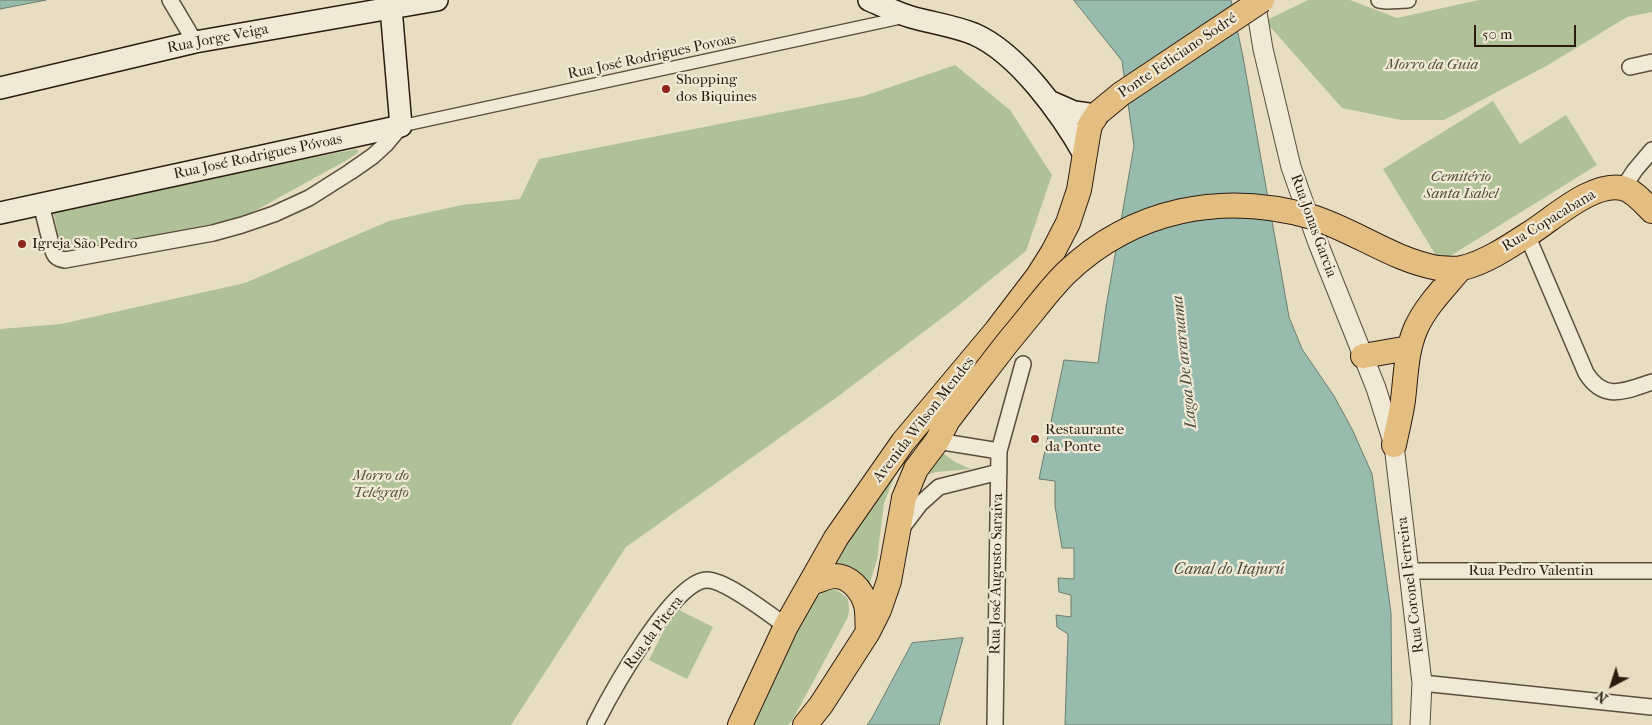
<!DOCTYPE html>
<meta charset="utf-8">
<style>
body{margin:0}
#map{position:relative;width:1652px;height:725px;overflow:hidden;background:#e7ddc0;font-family:"IM FELL French Canon",serif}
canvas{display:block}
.north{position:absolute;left:1587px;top:660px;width:50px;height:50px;-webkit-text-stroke:4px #efe9d6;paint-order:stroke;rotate:220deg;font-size:14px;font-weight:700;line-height:20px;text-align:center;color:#2c1c10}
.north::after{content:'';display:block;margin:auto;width:18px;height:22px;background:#2c1c10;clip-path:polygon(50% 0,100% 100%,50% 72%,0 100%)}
.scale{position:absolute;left:1474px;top:25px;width:102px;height:22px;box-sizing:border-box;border:2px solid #2c1c10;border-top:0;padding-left:6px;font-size:15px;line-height:18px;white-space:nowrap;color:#2c1c10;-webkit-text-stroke:4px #efe9d6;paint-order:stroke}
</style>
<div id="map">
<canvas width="1652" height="725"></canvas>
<div class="north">N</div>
<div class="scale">50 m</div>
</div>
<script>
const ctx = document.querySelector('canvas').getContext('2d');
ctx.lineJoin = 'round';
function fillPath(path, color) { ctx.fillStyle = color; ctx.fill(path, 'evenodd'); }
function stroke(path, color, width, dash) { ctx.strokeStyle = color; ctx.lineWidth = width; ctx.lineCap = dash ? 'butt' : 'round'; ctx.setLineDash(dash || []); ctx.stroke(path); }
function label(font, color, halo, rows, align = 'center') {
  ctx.font = font + ' "IM FELL French Canon",serif'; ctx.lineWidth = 4.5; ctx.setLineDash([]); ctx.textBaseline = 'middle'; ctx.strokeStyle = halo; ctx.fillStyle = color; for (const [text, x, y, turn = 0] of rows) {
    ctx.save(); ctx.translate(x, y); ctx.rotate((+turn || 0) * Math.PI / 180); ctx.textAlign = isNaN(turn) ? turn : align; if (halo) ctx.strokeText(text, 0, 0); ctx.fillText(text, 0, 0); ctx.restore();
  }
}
fillPath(new Path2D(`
 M1308 0H1350L1397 18 1479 0H1652V12L1627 17 1548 65 1444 120H1401L1342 108 1265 21Z
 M955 65 1010 110 1052 175 1026 251 954 309 837 397 626 547 511 725H0V329L61 324 245 283 389 221 462 205 520 199 539 159 864 96Z
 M1493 101 1520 144 1566 115 1597 165 1447 258 1437 257 1383 169Z
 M356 149 359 152 347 160 242 218 62 254 53 210Z
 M940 451 955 462 971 469 936 472 921 477Z
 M903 454 884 503 877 560 867 592 823 567Z
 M834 589 841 593 848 599 849 609 848 617 793 719 788 725H749L802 616 816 597 825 591Z
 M675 608 713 627 687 679 649 660Z`), '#afc297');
const water = new Path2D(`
 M0 0H46L0 9Z
 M1074 0H1231L1243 57 1289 317 1302 349 1334 396 1353 431 1372 474 1391 613 1392 725H1065L1068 634 1057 627 1056 615 1071 617V595L1059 592 1058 578 1074 579V548H1062L1055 506V481L1039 479 1064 360 1098 363 1106 307 1134 146 1122 61Z
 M963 638 939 725H867L872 718 912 643Z`);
fillPath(water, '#97bcad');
stroke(water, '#6c7c6e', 1);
const pedestrian = new Path2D(`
 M401 126 905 17`);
const minor = new Path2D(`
 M170 0 195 42
 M1379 0 1387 1 1408 0
 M1630 67 1652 62
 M1623 188 1635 170 1652 150
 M41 204 52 248C54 256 57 259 65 260L213 233 242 225 274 214 309 198 350 172 373 156 386 144 401 126
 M1527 235 1586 373C1604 402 1625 391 1652 382
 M937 441 999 451
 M901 529 920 504 939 487 999 472
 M1410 571H1652
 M1422 683 1652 707
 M595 725C610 695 673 580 707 580 726 580 769 614 786 626
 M995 725 999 451 1023 364`);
const tertiary = new Path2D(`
 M1255 0 1263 49 1291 167 1318 243 1376 388 1394 445 1422 683 1420 725`);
const secondary = new Path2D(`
 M869 0C883 6 897 13 911 17 932 23 954 26 974 34 1018 53 1062 115 1085 156
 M0 88 195 42 437 0
 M1049 101 1074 112 1096 115
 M0 213 401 126 391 8`);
const primary = new Path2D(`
 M1438 268C1446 268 1455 270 1462 268 1484 263 1507 248 1527 235 1552 220 1591 182 1622 188 1633 190 1644 203 1652 211
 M1363 356 1409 348
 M1394 445C1397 430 1401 415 1403 400 1406 375 1406 351 1416 328 1426 306 1445 287 1460 269
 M811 583C818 581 826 577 833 576 849 575 862 590 866 605 868 613 867 623 868 632
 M740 725 786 626 836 538 903 442 996 331 1038 276 1053 252 1068 223 1079 190 1088 135 1090 125 1098 113
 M805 725 821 705 868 632 879 610 889 581 904 498 916 469 937 441 948 420 984 373`);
stroke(pedestrian, '#5b4c3c', 14);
stroke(minor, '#5b4c3c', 18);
stroke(tertiary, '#5b4c3c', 21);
stroke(secondary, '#2c1c10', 24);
stroke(primary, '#2c1c10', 26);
stroke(pedestrian, '#efe9d6', 11);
stroke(minor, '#efe9d6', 15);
stroke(tertiary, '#efe9d6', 19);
stroke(secondary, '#efe9d6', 21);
stroke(primary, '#e4be80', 24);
const primaryBridge = new Path2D(`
 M1098 113 1121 94 1262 0
 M984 373C999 353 1015 333 1031 314 1042 300 1053 286 1066 273 1133 209 1223 191 1312 217 1356 231 1393 260 1438 268`);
stroke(primaryBridge, '#2c1c10', 26, []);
stroke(primaryBridge, '#e4be80', 24);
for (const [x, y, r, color] of [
 [666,89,5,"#8f2418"],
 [22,244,5,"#8f2418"],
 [1035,439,5,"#8f2418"]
]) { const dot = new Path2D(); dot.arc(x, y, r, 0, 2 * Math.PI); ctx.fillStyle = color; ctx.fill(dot); stroke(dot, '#efe9d6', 2); }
label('15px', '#2c1c10', '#efe9d6', [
 ["Rua Jorge Veiga",218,39,-11],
 ["Ponte Feliciano Sodré",1178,56,-34],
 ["Rua José Rodrigues Povoas",652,57,-12],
 ["Rua José Rodrigues Póvoas",258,157,-12],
 ["Rua Copacabana",1549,221,-31],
 ["Rua Jonas Garcia",1313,226,70],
 ["Avenida Wilson Mendes",924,420,-52],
 ["Rua Pedro Valentin",1531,571],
 ["Rua José Augusto Saraiva",997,574,-89],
 ["Rua Coronel Ferreira",1411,585,-97],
 ["Rua da Pitera",654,633,-53]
]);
label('italic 15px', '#534e38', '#efe9d6', [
 ["Morro da Guia",1432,65],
 ["Cemitério",1461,177],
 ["Santa Isabel",1461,194],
 ["Morro do",381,476],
 ["Telégrafo",381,493]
]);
label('15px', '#2c1c10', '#efe9d6', [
 ["Shopping",676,80],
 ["dos Biquines",676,97],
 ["Igreja São Pedro",32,244],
 ["Restaurante",1045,430],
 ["da Ponte",1045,447]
], 'left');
label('italic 16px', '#4c4c3f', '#efe9d6', [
 ["Lagoa De araruama",1185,362,-96],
 ["Canal do Itajurú",1229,570]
]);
</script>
